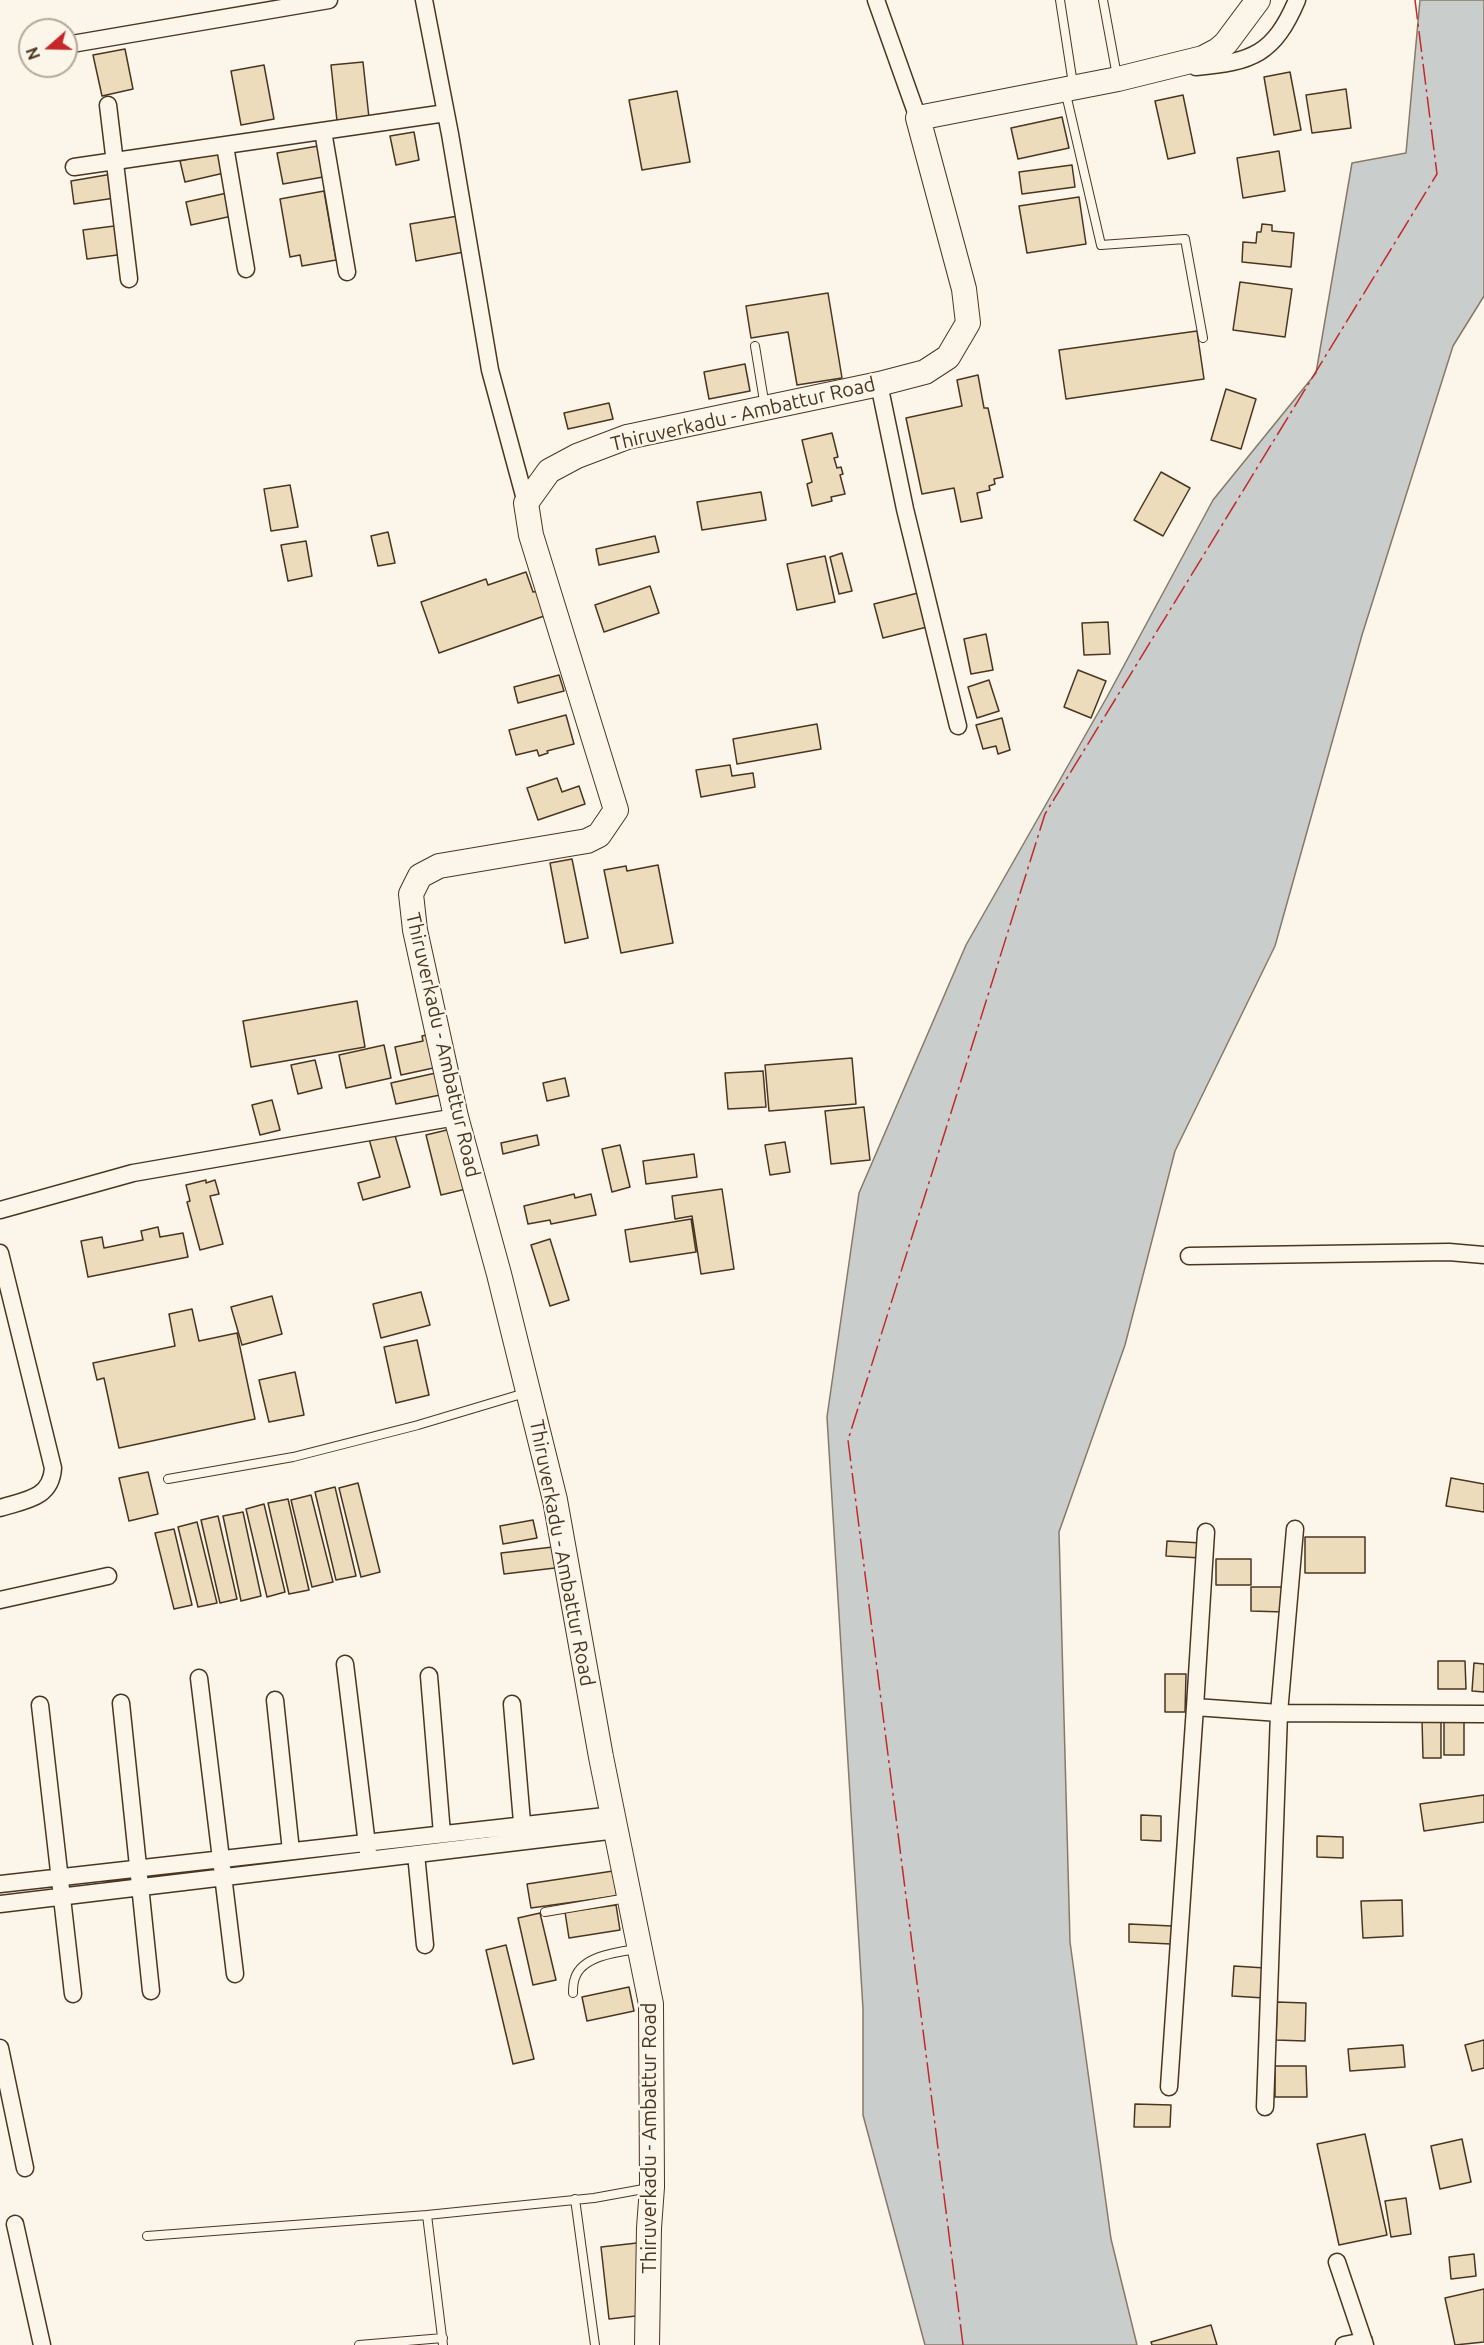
<!DOCTYPE html>
<style>
body{margin:0}
#map{position:relative;width:1484px;height:2345px;overflow:hidden;background:#fbf6e9;font-family:Ubuntu,sans-serif}
canvas{display:block}
.north{position:absolute;left:18px;top:18px;width:60px;height:60px;box-sizing:border-box;background:#fbf6e9;border:2px solid #b4a999;border-radius:50%;rotate:250deg;font-size:16px;font-weight:700;line-height:24px;text-align:center;color:#4a3520}
.north::after{content:'';display:block;margin:auto;width:21px;height:27px;background:#c62828;clip-path:polygon(50% 0,100% 100%,50% 72%,0 100%)}
</style>
<div id="map">
<canvas width="1484" height="2345"></canvas>
<div class="north">N</div>
</div>
<script>
const ctx = document.querySelector('canvas').getContext('2d');
ctx.lineJoin = 'round';
function fillPath(path, color) { ctx.fillStyle = color; ctx.fill(path, 'evenodd'); }
function stroke(path, color, width, dash) { ctx.strokeStyle = color; ctx.lineWidth = width; ctx.lineCap = dash ? 'butt' : 'round'; ctx.setLineDash(dash || []); ctx.stroke(path); }
function label(font, color, halo, rows, align = 'center') {
  ctx.font = font + ' Ubuntu,sans-serif'; ctx.lineWidth = 4.5; ctx.setLineDash([]); ctx.textBaseline = 'middle'; ctx.strokeStyle = halo; ctx.fillStyle = color; for (const [text, x, y, turn = 0] of rows) {
    ctx.save(); ctx.translate(x, y); ctx.rotate((+turn || 0) * Math.PI / 180); ctx.textAlign = isNaN(turn) ? turn : align; if (halo) ctx.strokeText(text, 0, 0); ctx.fillText(text, 0, 0); ctx.restore();
  }
}
const water = new Path2D(`
 M1420 0H1484V296L1453 346 1362 635 1275 946 1175 1151 1125 1345 1059 1532 1070 1942 1111 2239 1137 2345H925L863 2115V2009L827 1417 859 1193 966 945 1107 697 1213 500 1316 373 1352 163 1406 153Z`);
fillPath(water, '#c9cecd');
stroke(water, '#887966', 1.5);
const building = new Path2D(`
 M125 49 133 89 102 96 93 55Z
 M363 62 369 118 337 121 331 65Z
 M264 65 274 119 241 125 231 71Z
 M1290 72 1301 130 1274 135 1264 77Z
 M1346 89 1351 128 1312 133 1306 95Z
 M677 91 690 162 642 170 629 100Z
 M1183 95 1195 153 1168 159 1155 101Z
 M1062 117 1069 148 1018 159 1011 128Z
 M414 132 419 160 396 165 390 136Z
 M318 146 323 177 283 184 277 153Z
 M1279 151 1285 191 1243 198 1237 158Z
 M220 152 224 173 185 182 180 161Z
 M1072 165 1075 187 1022 194 1019 172Z
 M112 174 115 198 74 204 71 181Z
 M324 191 336 260 302 266 300 255 290 257 280 199Z
 M227 193 232 216 191 225 186 202Z
 M1079 197 1086 244 1027 253 1019 206Z
 M458 216 464 252 416 261 410 224Z
 M1262 224 1272 225V231L1294 233 1291 267 1242 262 1243 242 1256 243 1257 232H1261Z
 M122 225 125 254 87 259 83 230Z
 M1240 282 1292 289 1285 337 1233 330Z
 M828 293 842 378 797 385 788 332 751 338 746 306Z
 M1197 331 1204 379 1066 399 1059 350Z
 M745 364 750 391 709 399 704 372Z
 M978 375 984 408H988L1003 477 994 479 995 484 989 486 990 490 977 493 982 518 961 522 954 488 922 494 906 418 962 406 957 380Z
 M1226 389 1256 399 1241 449 1211 440Z
 M609 403 613 419 568 429 564 413Z
 M832 433 838 457 834 458 837 468 841 467 843 474 840 475 845 494 831 497 832 501 812 506 807 484 812 482 802 440Z
 M1161 472 1190 488 1163 536 1134 520Z
 M290 485 298 527 271 531 264 489Z
 M761 492 766 520 702 530 697 502Z
 M388 532 395 563 378 566 371 536Z
 M655 536 659 552 599 565 596 549Z
 M306 541 312 576 288 581 281 545Z
 M842 553 852 591 839 594 830 557Z
 M825 556 835 602 797 610 787 564Z
 M526 572 533 592 538 591 547 615 439 653 421 602 486 579 488 585Z
 M650 586 659 613 604 632 595 605Z
 M918 593 927 627 883 638 874 604Z
 M1108 622 1110 654 1084 655 1082 623Z
 M986 634 993 670 971 674 964 639Z
 M1078 670 1106 681 1091 718 1064 707Z
 M559 675 564 691 518 703 514 687Z
 M989 680 999 711 977 718 968 687Z
 M566 715 574 744 547 751 548 753 539 756 537 750 516 755 509 730Z
 M1002 718 1010 750 998 754 996 746 983 749 976 725Z
 M817 724 821 749 737 764 733 739Z
 M730 765 732 776 753 773 755 787 701 797 696 770Z
 M557 778 562 792 579 786 585 804 538 820 527 788Z
 M572 859 588 938 565 943 550 863Z
 M658 865 673 943 621 953 604 870 626 866 627 871Z
 M357 1001 365 1047 251 1067 243 1021Z
 M431 1034 438 1067 401 1075 395 1047 423 1041 422 1036Z
 M384 1045 391 1078 346 1088 339 1055Z
 M852 1058 856 1104 769 1111 765 1065Z
 M315 1060 322 1088 298 1094 291 1065Z
 M763 1071 766 1107 728 1109 725 1073Z
 M440 1072 445 1094 396 1104 391 1083Z
 M565 1078 569 1096 547 1101 543 1083Z
 M272 1100 280 1130 260 1135 252 1105Z
 M864 1107 870 1160 831 1164 825 1111Z
 M451 1129 466 1189 441 1195 426 1135Z
 M394 1132 410 1187 363 1200 358 1183 380 1177 369 1139Z
 M537 1135 539 1145 503 1154 501 1143Z
 M785 1142 790 1172 770 1175 765 1145Z
 M620 1145 630 1187 612 1192 602 1149Z
 M694 1154 697 1177 646 1184 643 1161Z
 M206 1180V1183L215 1180 219 1194 210 1196 223 1244 200 1250 187 1202 190 1201 186 1185Z
 M722 1189 734 1269 701 1274 692 1216 675 1219 672 1196Z
 M574 1194 575 1198 591 1194 596 1215 551 1224 550 1220 528 1224 524 1206Z
 M691 1219 696 1252 630 1262 625 1230Z
 M158 1227 160 1237 183 1233 188 1257 88 1277 81 1241 102 1237 104 1248 143 1240 141 1231Z
 M550 1239 569 1300 550 1306 531 1245Z
 M421 1292 430 1325 381 1338 373 1304Z
 M272 1296 282 1334 242 1345 231 1307Z
 M192 1309 199 1341 237 1333 255 1419 119 1448 104 1378 97 1380 93 1363 175 1346 169 1314Z
 M417 1340 429 1395 396 1403 384 1347Z
 M295 1372 304 1415 269 1422 259 1380Z
 M148 1472 158 1514 129 1521 119 1478Z
 M1451 1478 1484 1484V1512L1446 1506Z
 M358 1483 380 1572 361 1577 339 1488Z
 M335 1487 356 1576 336 1580 315 1492Z
 M311 1495 333 1582 312 1587 291 1500Z
 M288 1499 309 1590 289 1594 268 1503Z
 M264 1504 285 1592 267 1597 246 1509Z
 M243 1512 261 1596 241 1601 223 1516Z
 M218 1516 237 1599 220 1603 201 1520Z
 M533 1520 537 1538 503 1544 500 1526Z
 M197 1522 217 1603 198 1607 178 1527Z
 M174 1529 192 1605 174 1609 155 1533Z
 M1305 1537H1365V1573H1305Z
 M1167 1541 1201 1543V1558L1166 1556Z
 M553 1547 555 1568 504 1574 501 1553Z
 M1216 1559H1251V1585H1216Z
 M1251 1587H1285L1284 1612 1251 1611Z
 M1438 1661H1465L1466 1689H1438Z
 M1474 1663 1484 1664V1692L1472 1691Z
 M1165 1674H1186L1185 1712H1165Z
 M1444 1717H1464V1755H1444Z
 M1441 1719V1758H1423L1422 1720Z
 M1484 1795V1822L1424 1831 1420 1804Z
 M1141 1815 1161 1816V1841L1141 1840Z
 M1317 1836 1343 1837V1858L1317 1857Z
 M613 1871 617 1896 531 1908 527 1884Z
 M1402 1900 1403 1936 1363 1938 1361 1901Z
 M616 1905 620 1930 569 1938 565 1912Z
 M540 1913 556 1980 533 1985 518 1918Z
 M1129 1924 1172 1926 1171 1944 1129 1942Z
 M506 1945 534 2059 513 2064 486 1950Z
 M1234 1966 1265 1968 1264 1998 1232 1996Z
 M629 1987 634 2011 587 2021 582 1997Z
 M1277 2002 1306 2003 1305 2041 1276 2040Z
 M1484 2040V2068L1472 2071 1465 2045Z
 M1403 2045 1405 2067 1350 2071 1348 2049Z
 M1275 2066H1306L1307 2097H1275Z
 M1135 2104 1171 2105 1170 2127H1134Z
 M1365 2134 1387 2235 1339 2245 1317 2144Z
 M1462 2139 1471 2182 1440 2189 1431 2146Z
 M1406 2198 1411 2234 1391 2237 1385 2201Z
 M637 2243 645 2315 609 2319 601 2247Z
 M1474 2254 1476 2276 1451 2279 1449 2257Z
 M1484 2289V2342L1455 2345 1445 2298Z
 M1211 2325 1217 2345H1152L1151 2342Z`);
fillPath(building, '#ecdcbc');
stroke(building, '#4a3520', 1.5);
const service = new Path2D(`
 M1060 0 1073 84
 M1103 0 1117 76
 M1065 90 1101 245 1185 239 1203 338
 M755 346 765 407
 M168 1479 293 1457 418 1425 525 1393
 M545 1912 627 1898
 M573 1993C573 1988 573 1983 575 1978 582 1956 617 1952 637 1949
 M575 2199 595 2345
 M147 2236 427 2215
 M359 2345 443 2338
 M443 2345 427 2215 594 2198 649 2188`);
const minor = new Path2D(`
 M424 0 450 134 490 370 526 503
 M876 0 918 118
 M66 45 329 0
 M1196 67C1253 62 1274 54 1297 0
 M108 105 129 279
 M323 131 347 272
 M225 146 246 269
 M74 167 446 113
 M879 384 905 509 958 726
 M0 1210 133 1173 456 1117
 M0 1253 53 1468C51 1499 25 1500 0 1508
 M1189 1256 1449 1252 1484 1255
 M1206 1532 1195 1707 1279 1713 1484 1714
 M0 1600 108 1576
 M345 1664 368 1853
 M429 1676 442 1834
 M199 1678 235 1974
 M275 1700 291 1851
 M121 1703 151 1991
 M512 1704 523 1834
 M40 1705 73 1994
 M416 1854 425 1945
 M0 1884 614 1815
 M0 1904 617 1830
 M0 2048 25 2168
 M1169 2087 1195 1707
 M1265 2107 1279 1713 1295 1529
 M15 2224 42 2345
 M1337 2262 1365 2345
 M1344 2345 1364 2341`);
const secondary = new Path2D(`
 M647 2345 649 2228 652 2187 651 2004 601 1757 555 1500 499 1274 456 1117 415 930 411 894 420 876 439 866 587 841 599 835 616 810 531 535 526 503 549 471 577 456 627 437 879 384 925 372 948 357 968 323 964 289 918 118 1118 79 1203 58 1218 50 1226 43 1258 0`);
stroke(service, '#4a3520', 10);
stroke(minor, '#4a3520', 19);
stroke(secondary, '#4a3520', 26);
stroke(service, '#fbf6e9', 8);
stroke(minor, '#fbf6e9', 16);
stroke(secondary, '#fbf6e9', 24);
stroke(new Path2D(`
 M963 2345 848 1440 1045 814 1437 174 1415 0`), '#c62828', 1.5, [21, 4.5, 3, 4.5]);
label('20px', '#4a3520', '#fbf6e9', [
 ["Thiruverkadu - Ambattur Road",743,414,-13],
 ["Thiruverkadu - Ambattur Road",443,1045,77],
 ["Thiruverkadu - Ambattur Road",562,1553,79],
 ["Thiruverkadu - Ambattur Road",649,2138,-90]
]);
</script>
